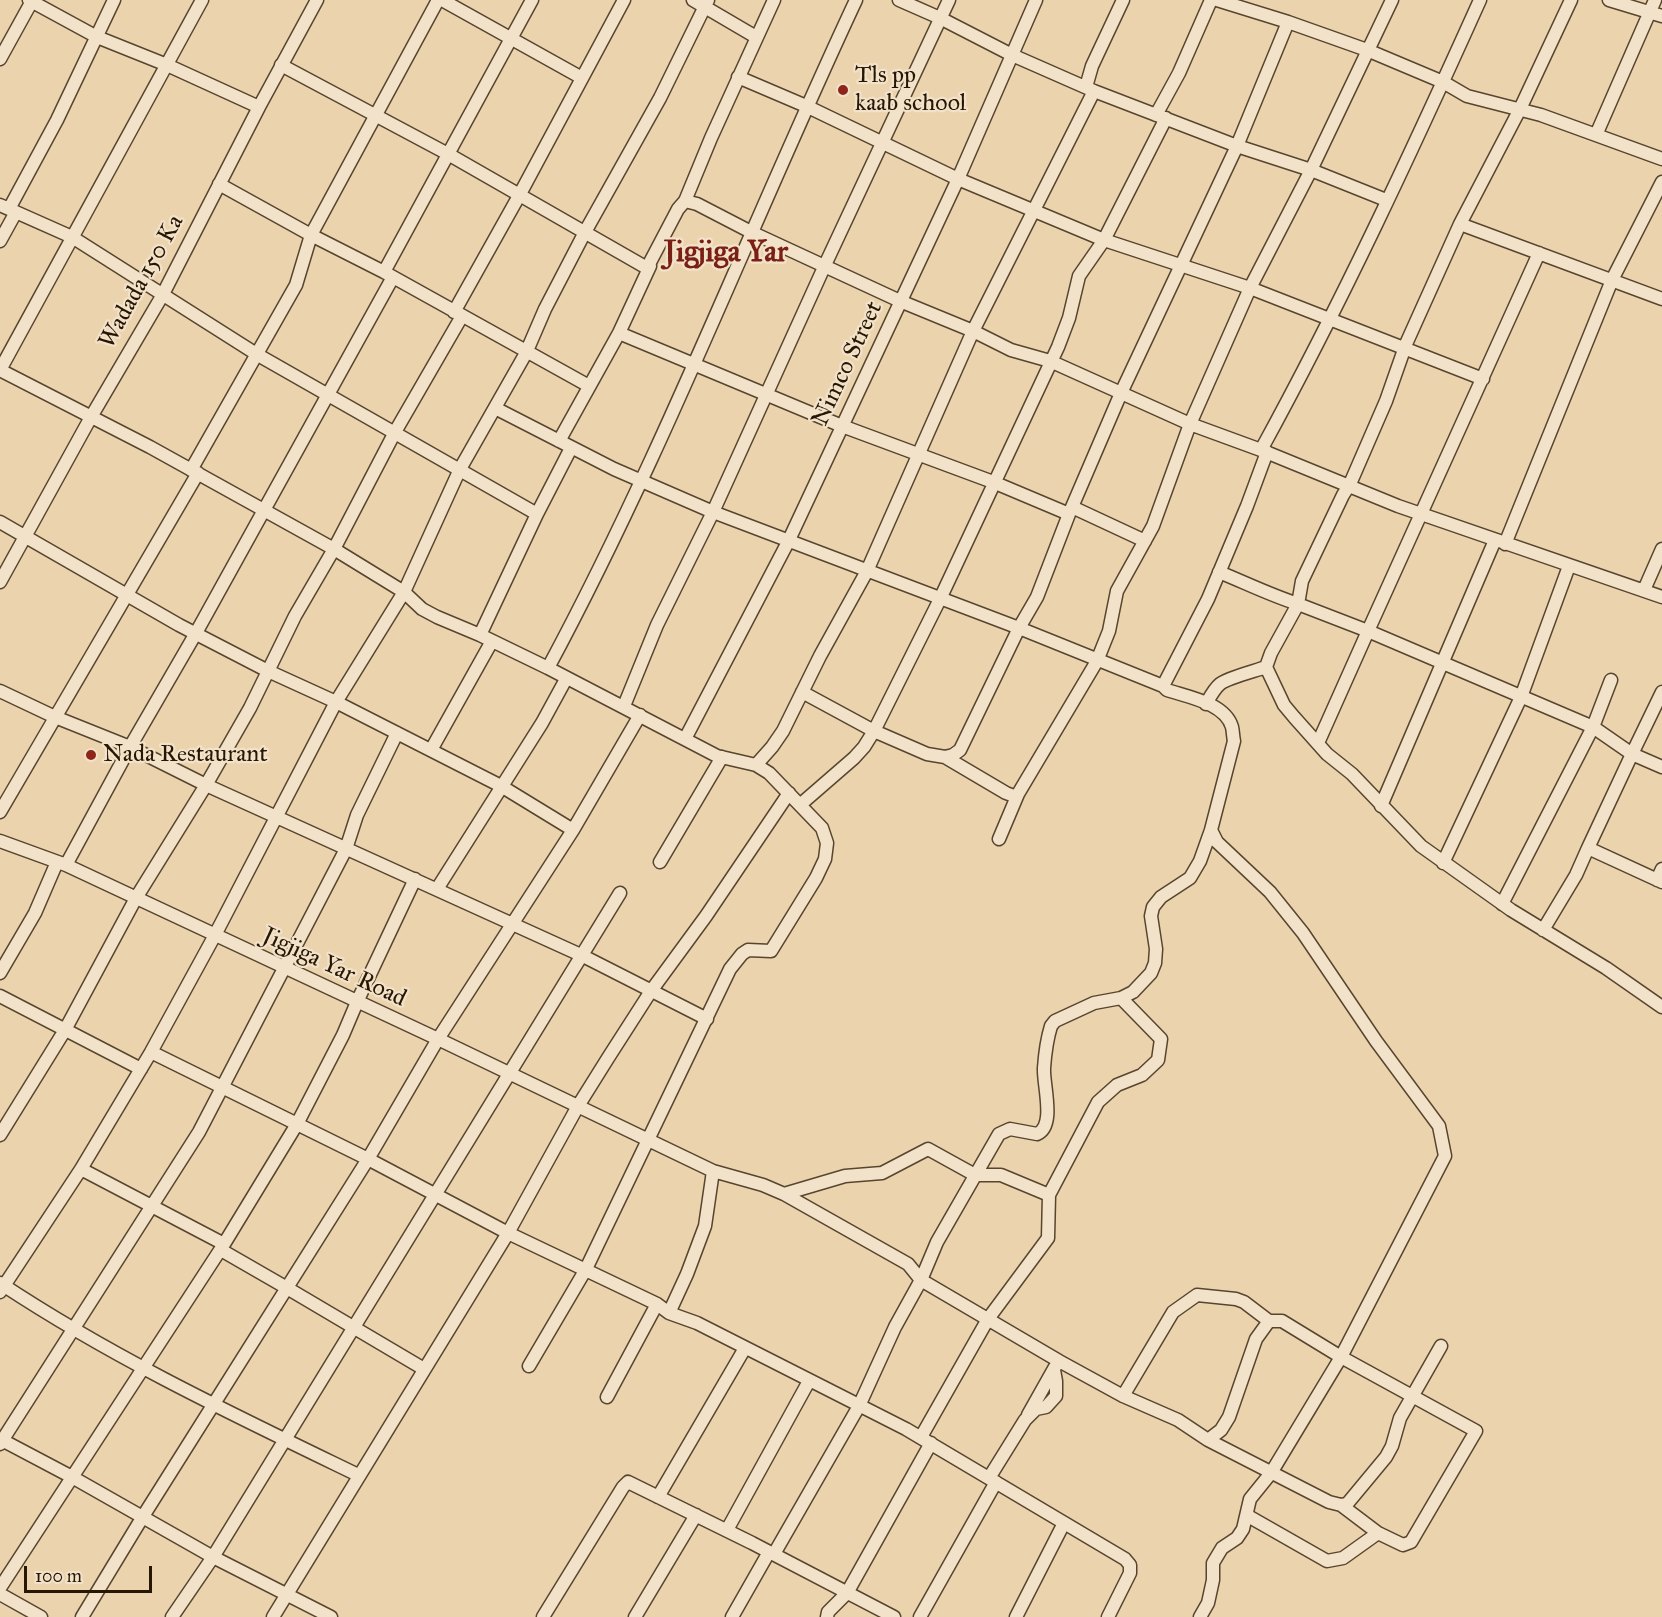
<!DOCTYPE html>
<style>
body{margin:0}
#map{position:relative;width:1662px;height:1617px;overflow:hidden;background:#ebd3ae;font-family:"IM FELL Great Primer",serif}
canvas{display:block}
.scale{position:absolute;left:24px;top:1566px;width:128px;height:27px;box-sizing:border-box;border:3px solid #261602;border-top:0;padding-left:8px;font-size:18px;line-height:21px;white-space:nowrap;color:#261602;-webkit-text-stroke:4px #f2e2ca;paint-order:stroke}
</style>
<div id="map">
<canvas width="1662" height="1617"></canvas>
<div class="scale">100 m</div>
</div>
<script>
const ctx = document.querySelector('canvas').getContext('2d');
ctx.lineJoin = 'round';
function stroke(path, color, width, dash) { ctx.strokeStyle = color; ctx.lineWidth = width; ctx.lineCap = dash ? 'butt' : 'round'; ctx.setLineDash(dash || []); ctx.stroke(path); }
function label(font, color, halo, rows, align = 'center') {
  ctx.font = font + ' "IM FELL Great Primer",serif'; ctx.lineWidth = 4.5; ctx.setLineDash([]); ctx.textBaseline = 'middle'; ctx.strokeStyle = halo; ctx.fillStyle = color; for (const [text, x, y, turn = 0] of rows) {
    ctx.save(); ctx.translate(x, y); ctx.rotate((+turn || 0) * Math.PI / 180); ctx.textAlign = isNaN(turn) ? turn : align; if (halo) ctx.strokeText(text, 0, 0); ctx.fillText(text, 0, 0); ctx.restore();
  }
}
const minor = new Path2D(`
 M29 0 97 37 167 65 259 107
 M442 0 582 78
 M693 0 756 37
 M899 0 940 18 1012 55 1094 91 1237 146 1311 170 1386 200
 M1217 0 1288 22 1367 50 1443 82 1467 96 1541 115 1662 159
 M1609 0 1662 16
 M0 59 32 1
 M281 65 448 154 647 268 678 209 685 201 711 138 774 0
 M738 77 806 106 958 179 1104 240 1250 288 1483 379
 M1086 87 1092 66 1123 0
 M1156 115 1179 73 1211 0
 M1596 135 1655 0
 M219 184 311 235 384 272 589 386
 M685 201 697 204 753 233 900 301 973 331 1011 350 1050 361 1190 424 1261 450 1398 506 1662 597
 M0 205 72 237 258 355 537 514
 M9 209 57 120 114 0
 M1460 224 1662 299
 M0 241 16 212
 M1539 253 1368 631 1593 727 1632 754 1588 848 1662 882
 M384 272 532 0
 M454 312 520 194 624 0
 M619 333 842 426 993 482 1069 514
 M0 370 150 447 334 549 404 592 422 609 437 617 480 635 548 668 717 756 756 765 769 773 822 828 827 843 825 859 816 878 771 951 748 950 742 954 730 969 586 1269 529 1366
 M0 370 202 0
 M495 408 614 469 713 512 1019 628 1163 686 1167 690C1188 697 1225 703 1232 727 1233 731 1233 737 1234 741L1211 830 1200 861 1190 878 1161 897 1153 907 1151 916 1156 949 1155 963 1151 973 1133 992 1121 998 1094 1003 1055 1021 1051 1026C1047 1039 1045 1054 1044 1068 1043 1085 1056 1126 1037 1134L1010 1129 999 1134 937 1242 921 1280 895 1327 859 1406 774 1554
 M559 441 619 333 650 266
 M1261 450C1341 304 1412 151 1480 0
 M191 470 296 285 311 235 438 0
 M1072 507 1145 541
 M0 522 179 625 268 671 336 702 501 786 573 830
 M1505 544 1612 280 1662 182
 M0 582 91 417 162 296 259 107 317 0
 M1644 590 1662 549
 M480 635 537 514 571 448
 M1266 667 1284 705 1294 717 1327 754 1352 774 1421 846 1511 910 1606 968 1662 1007
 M548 668C664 452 752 222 856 0
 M1163 686 1208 599 1247 506 1267 452
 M0 691 55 717 130 747 206 785 583 956 707 1019
 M802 692 874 731 927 754 945 757 953 755 960 750 1019 628 1037 597 1069 514 1121 393 1237 146 1288 22
 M1662 692 1632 754 1662 767
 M1206 704C1210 697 1214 689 1220 684 1227 678 1255 671 1266 667L1271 653 1298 604C1270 595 1246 583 1219 572
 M624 706 657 625 713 512 825 265 949 0
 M685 739 788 542 958 179 1036 0
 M1318 743 1368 631 1298 604 1302 581 1343 495 1350 484 1386 401 1406 344 1460 224 1520 109 1571 0
 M431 750 492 641
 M945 757 1006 793 1014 796 1018 794
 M756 765 772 747 783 731 820 656 867 571 973 331 1094 91
 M801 804 854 758 864 747 874 731 940 599 1058 347 1069 318 1079 276 1104 240 1166 118
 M1381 806 1495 540
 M0 812 198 473
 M999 839 1018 794 1097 661 1109 631 1117 591 1153 526 1190 424 1250 288 1311 170 1392 0
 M0 841 66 865 438 1039 713 1171 763 1185 784 1194 845 1176 882 1173 928 1149 975 1175H1001L1049 1195 1098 1102 1117 1085 1142 1075 1158 1060 1161 1039 1121 998
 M660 862 722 757
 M1443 863 1521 697 1569 566
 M66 865 130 747 196 633 393 277
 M1657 880 1662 869
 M437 889 542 723 566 679
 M1502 904 1593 727 1611 680
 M1543 930 1576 875 1588 848
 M0 973 35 913 57 862
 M0 996 141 1069
 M151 1052 368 1159 508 1233 657 1304 669 1313 697 1323 906 1429 1125 1559 1130 1565V1573L1108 1617
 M0 1135 65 1030 136 898 206 785 250 708 295 616 334 549 395 432 462 316
 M81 1169 224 1244
 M784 1194 908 1264 921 1280 1059 1361 1123 1396 1178 1420 1208 1440 1221 1430 1229 1417 1256 1339 1269 1321H1282L1341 1357 1476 1431 1411 1542 1403 1545 1378 1533 1341 1505
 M221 1250 287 1288 424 1369
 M0 1283C113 1358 236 1416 358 1475
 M0 1292 81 1169 151 1052 215 935 336 702 404 592 460 469 526 353 545 309 585 232 660 98 708 0
 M669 1313 687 1274 705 1226 713 1171
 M1123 1396 1173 1312 1197 1295 1236 1299 1244 1302 1269 1321
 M607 1397 657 1304
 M1028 1415 1055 1367
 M921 1437 988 1319 1048 1238 1049 1195
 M0 1439 72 1477 213 1557 331 1617
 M1208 1440 1329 1502 1341 1505 1347 1504 1386 1457 1392 1446 1400 1418 1441 1346
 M0 1444 199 1132 346 849 357 815 397 733
 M989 1478 1025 1420 1036 1409 1046 1407 1056 1396V1381L1054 1370
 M658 1497 745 1348
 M1248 1516 1327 1561 1343 1558 1378 1533
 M727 1530 809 1381
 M0 1588 224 1244 297 1124 343 1035 357 1002 415 879
 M0 1594 41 1617
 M82 1617 142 1518 368 1159 438 1039 573 830 640 715
 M172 1617 213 1557 620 893
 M273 1617 508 1233 578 1106 608 1058 651 991 706 916 789 793
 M543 1617 623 1487 628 1482 752 1543 894 1617
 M635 1617 696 1515
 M732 1617 769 1552
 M827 1617 828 1612 847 1593 931 1443
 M920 1617 996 1482
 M1016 1617 1064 1523
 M1200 1617 1208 1603 1213 1580V1563L1222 1548 1237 1538 1243 1529 1250 1499 1271 1473 1341 1357 1445 1156 1439 1126 1376 1041 1303 933 1270 892 1217 842 1211 830`);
stroke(minor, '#57452d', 15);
stroke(minor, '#f2e2ca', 12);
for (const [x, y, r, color] of [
 [843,90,6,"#8f2418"],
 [91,755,6,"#8f2418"]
]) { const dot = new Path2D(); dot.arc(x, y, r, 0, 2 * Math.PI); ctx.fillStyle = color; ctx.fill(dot); stroke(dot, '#f2e2ca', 2); }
label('24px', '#261602', '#f2e2ca', [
 ["Tls pp",855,76],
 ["kaab school",855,104],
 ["Nada Restaurant",103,755]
], 'left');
label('24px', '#261602', '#f2e2ca', [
 ["Wadada 150 Ka",142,282,-61],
 ["Nimco Street",848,364,-65],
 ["Jigjiga Yar Road",334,968,25]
]);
label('bold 30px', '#7a1f14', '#f2e2ca', [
 ["Jigjiga Yar",726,254]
]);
</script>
